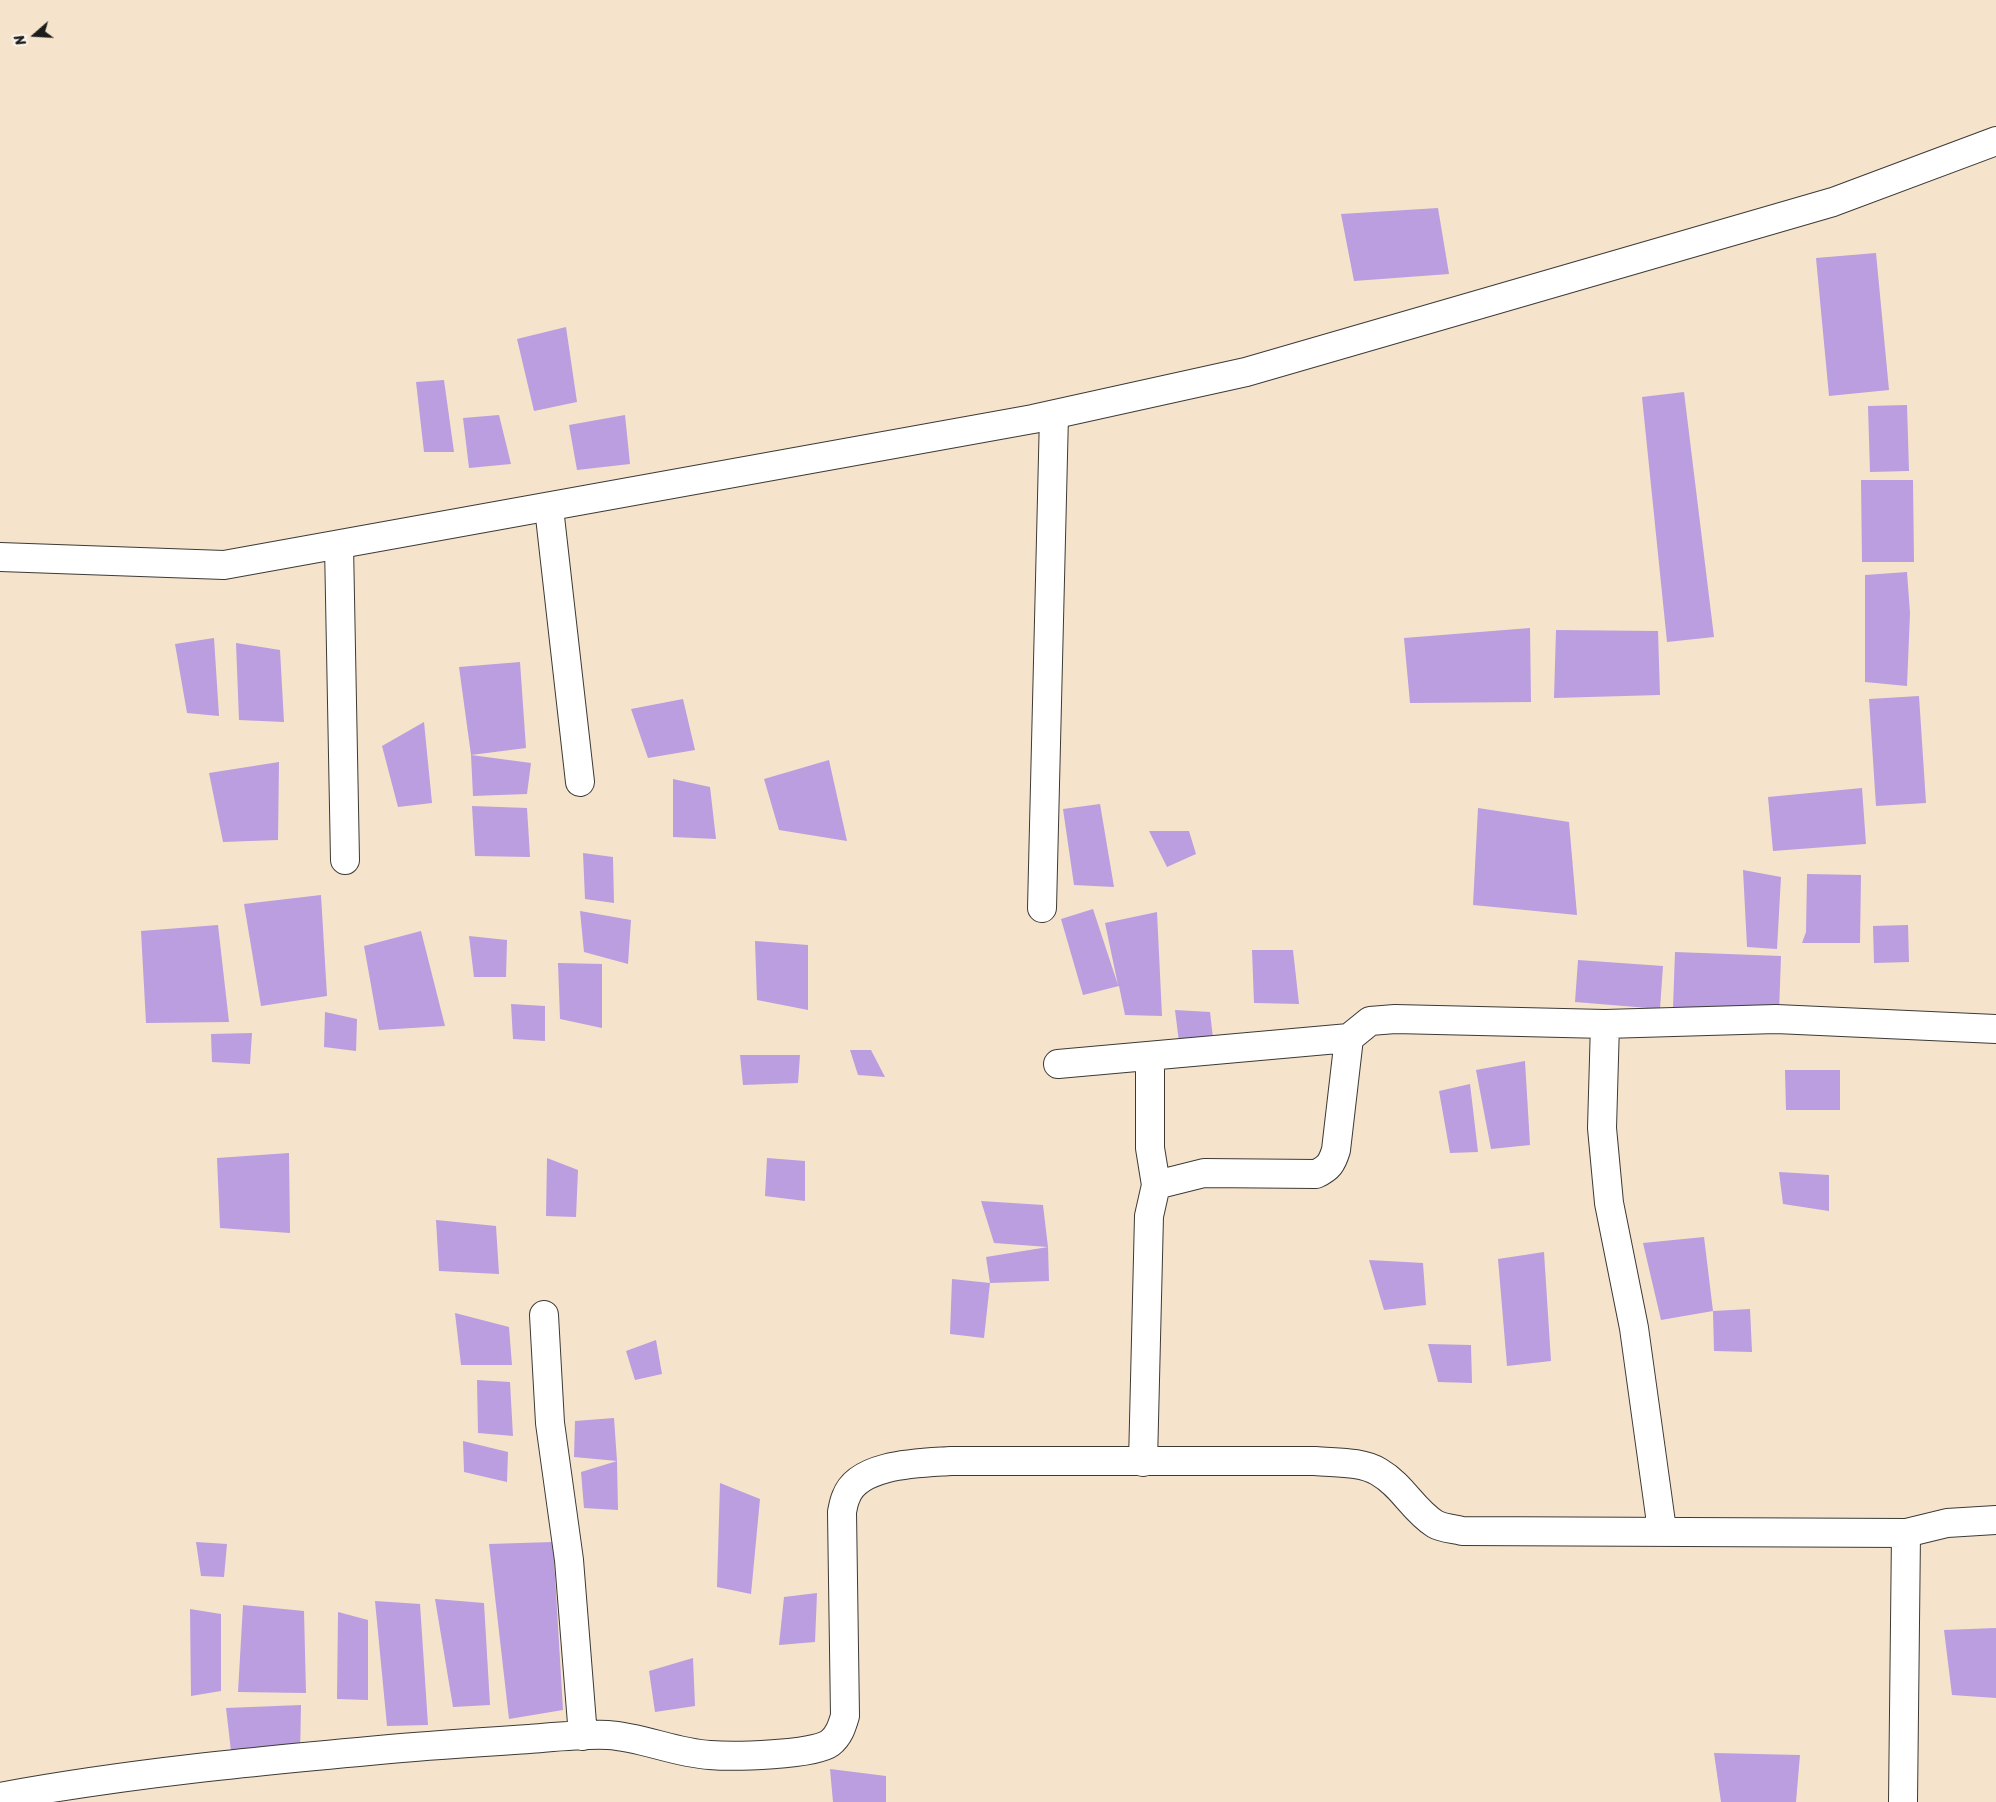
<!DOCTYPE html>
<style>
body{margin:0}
#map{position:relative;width:1996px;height:1802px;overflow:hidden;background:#f6e3cb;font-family:Sriracha,sans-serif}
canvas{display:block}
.north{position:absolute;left:10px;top:10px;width:50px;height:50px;-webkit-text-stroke:4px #fbf7ec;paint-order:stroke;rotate:251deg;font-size:14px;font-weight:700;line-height:20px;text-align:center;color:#1c1c1c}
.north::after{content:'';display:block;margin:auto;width:18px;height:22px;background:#1c1c1c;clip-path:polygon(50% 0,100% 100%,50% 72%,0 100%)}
</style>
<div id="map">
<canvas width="1996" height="1802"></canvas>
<div class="north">N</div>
</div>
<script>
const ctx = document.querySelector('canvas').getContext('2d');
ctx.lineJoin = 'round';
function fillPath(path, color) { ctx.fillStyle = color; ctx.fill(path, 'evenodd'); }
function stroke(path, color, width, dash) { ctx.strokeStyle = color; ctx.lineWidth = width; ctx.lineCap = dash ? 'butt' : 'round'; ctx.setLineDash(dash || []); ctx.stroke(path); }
fillPath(new Path2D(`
 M1438 208 1449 274 1354 281 1341 214Z
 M1876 253 1889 390 1829 396 1816 258Z
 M566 327 577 402 534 411 517 339Z
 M444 380 454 452H424L416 382Z
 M1684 392 1714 637 1667 642 1642 397Z
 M1907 405 1909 471 1870 472 1868 406Z
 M499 415 511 464 469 468 463 418Z
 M625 415 630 464 577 470 569 425Z
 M1861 480H1913L1914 562H1862Z
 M1907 572 1910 613 1907 686 1865 682V575Z
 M1530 628 1531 702 1410 703 1404 638Z
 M1556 630 1658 631 1660 695 1554 698Z
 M214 638 219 716 187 713 175 644Z
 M236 643 280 650 284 722 239 720Z
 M520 662 526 748 471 755 531 763 527 794 473 796 471 755 459 667Z
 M1919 696 1926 803 1876 806 1869 699Z
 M683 699 695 750 648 758 631 709Z
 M424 722 432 803 398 807 382 746Z
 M829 760 847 841 779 830 764 779Z
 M279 762 278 840 223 842 209 773Z
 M673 779 710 787 716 839 673 837Z
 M1862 788 1866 844 1773 851 1768 797Z
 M1100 804 1114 887 1074 885 1063 809Z
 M472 806 527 808 530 857 475 856Z
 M1478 808 1569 822 1577 915 1473 905Z
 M1149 831H1189L1196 854 1167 867Z
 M583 853 613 857 614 903 585 899Z
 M1743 870 1781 877 1777 949 1747 947Z
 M1807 874 1861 875 1860 943H1802L1806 932Z
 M321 895 327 996 261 1006 244 904Z
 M1093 909 1118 985 1105 923 1157 912 1162 1016 1125 1015 1119 986 1083 995 1061 919Z
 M580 911 631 920 628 964 584 952Z
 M218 925 229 1022 146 1023 141 931Z
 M1908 925 1909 962 1874 963 1873 926Z
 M421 931 445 1026 379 1030 364 946Z
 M469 936 507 940 506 977H474Z
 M755 941 808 945V1010L757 1000Z
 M1252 950H1293L1299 1004 1254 1003Z
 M1675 952 1781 956 1779 1012 1673 1008Z
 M1578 960 1663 966 1660 1009 1575 1002Z
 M558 963 602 964V1028L560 1019Z
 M511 1004 545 1006V1041L513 1039Z
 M1175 1010 1210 1012 1213 1038 1179 1042Z
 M325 1012 357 1019 356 1051 324 1047Z
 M252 1033 250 1064 212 1062 211 1034Z
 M850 1050H871L885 1077 858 1075Z
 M740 1055H800L798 1083 743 1085Z
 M1525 1061 1530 1145 1491 1149 1476 1070Z
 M1785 1070H1840V1110H1786Z
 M1470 1084 1478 1152 1450 1153 1439 1091Z
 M289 1153 290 1233 220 1228 217 1158Z
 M547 1158 578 1170 576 1217 546 1216Z
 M767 1158 805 1161V1201L765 1196Z
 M1779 1172 1829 1175V1211L1783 1204Z
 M981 1201 1043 1205 1048 1247 1049 1281 990 1283 986 1257 1048 1247 994 1243Z
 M436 1220 496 1226 499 1274 439 1271Z
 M1704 1237 1713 1311 1661 1320 1643 1243Z
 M1544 1252 1551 1361 1507 1366 1498 1259Z
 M1369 1260 1423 1263 1426 1305 1384 1310Z
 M952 1279 990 1283 984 1338 950 1334Z
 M1750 1309 1752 1352 1714 1351 1713 1311Z
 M455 1313 509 1327 512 1365H461Z
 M656 1340 662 1374 635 1380 626 1351Z
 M1428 1344 1471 1345 1472 1383 1438 1382Z
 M477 1380 510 1382 513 1436 478 1433Z
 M614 1418 617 1461 574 1457 575 1421Z
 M463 1441 508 1452 507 1482 464 1472Z
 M617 1461 618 1510 584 1508 581 1472Z
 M720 1483 760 1499 751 1594 717 1587Z
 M196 1542 227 1544 224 1577 201 1576Z
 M553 1542 563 1710 509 1719 489 1544Z
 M817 1593 815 1642 779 1645 784 1597Z
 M435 1599 484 1603 490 1705 453 1707Z
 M375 1601 420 1604 428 1725 387 1726Z
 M243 1605 304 1611 306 1693 238 1692Z
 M190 1609 221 1614V1691L191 1696Z
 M338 1612 368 1620V1700L337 1699Z
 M1996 1628V1698L1952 1695 1944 1630Z
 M693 1658 695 1706 655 1712 649 1671Z
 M301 1705 300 1757 231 1751 226 1708Z
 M1714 1753 1800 1755 1796 1802H1721Z
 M830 1769 886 1776V1802H833Z`), '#ba9edf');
const minor = new Path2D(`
 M549 508 580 782
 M339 545 345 860
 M1042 908 1054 415
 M1605 1024 1602 1128 1609 1203 1634 1328 1662 1530
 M1150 1056V1148L1156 1185
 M1058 1064 1349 1038
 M544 1315 550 1423 569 1560 583 1736
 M1143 1462 1149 1216 1156 1185 1204 1173 1316 1174C1329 1168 1332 1163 1336 1150L1349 1038 1370 1021 1395 1019 1605 1024 1776 1019 1996 1029
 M0 1797C129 1773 259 1761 390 1749 436 1745 483 1742 529 1739 555 1737 582 1734 608 1735 642 1737 675 1753 710 1755 733 1757 814 1755 830 1743 839 1736 842 1726 845 1716L842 1512C843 1507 844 1501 846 1497 858 1463 922 1463 951 1461H1315C1335 1463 1361 1461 1379 1472 1403 1486 1412 1509 1435 1524 1442 1528 1454 1529 1462 1531L1906 1533 1947 1523 1996 1520
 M1903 1802 1906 1533`);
const tertiary = new Path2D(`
 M0 557 224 565 1033 419 1246 372 1833 202 1996 141`);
stroke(minor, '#3d3a36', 30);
stroke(tertiary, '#3d3a36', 30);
stroke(minor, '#fff', 28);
stroke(tertiary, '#fff', 28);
</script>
